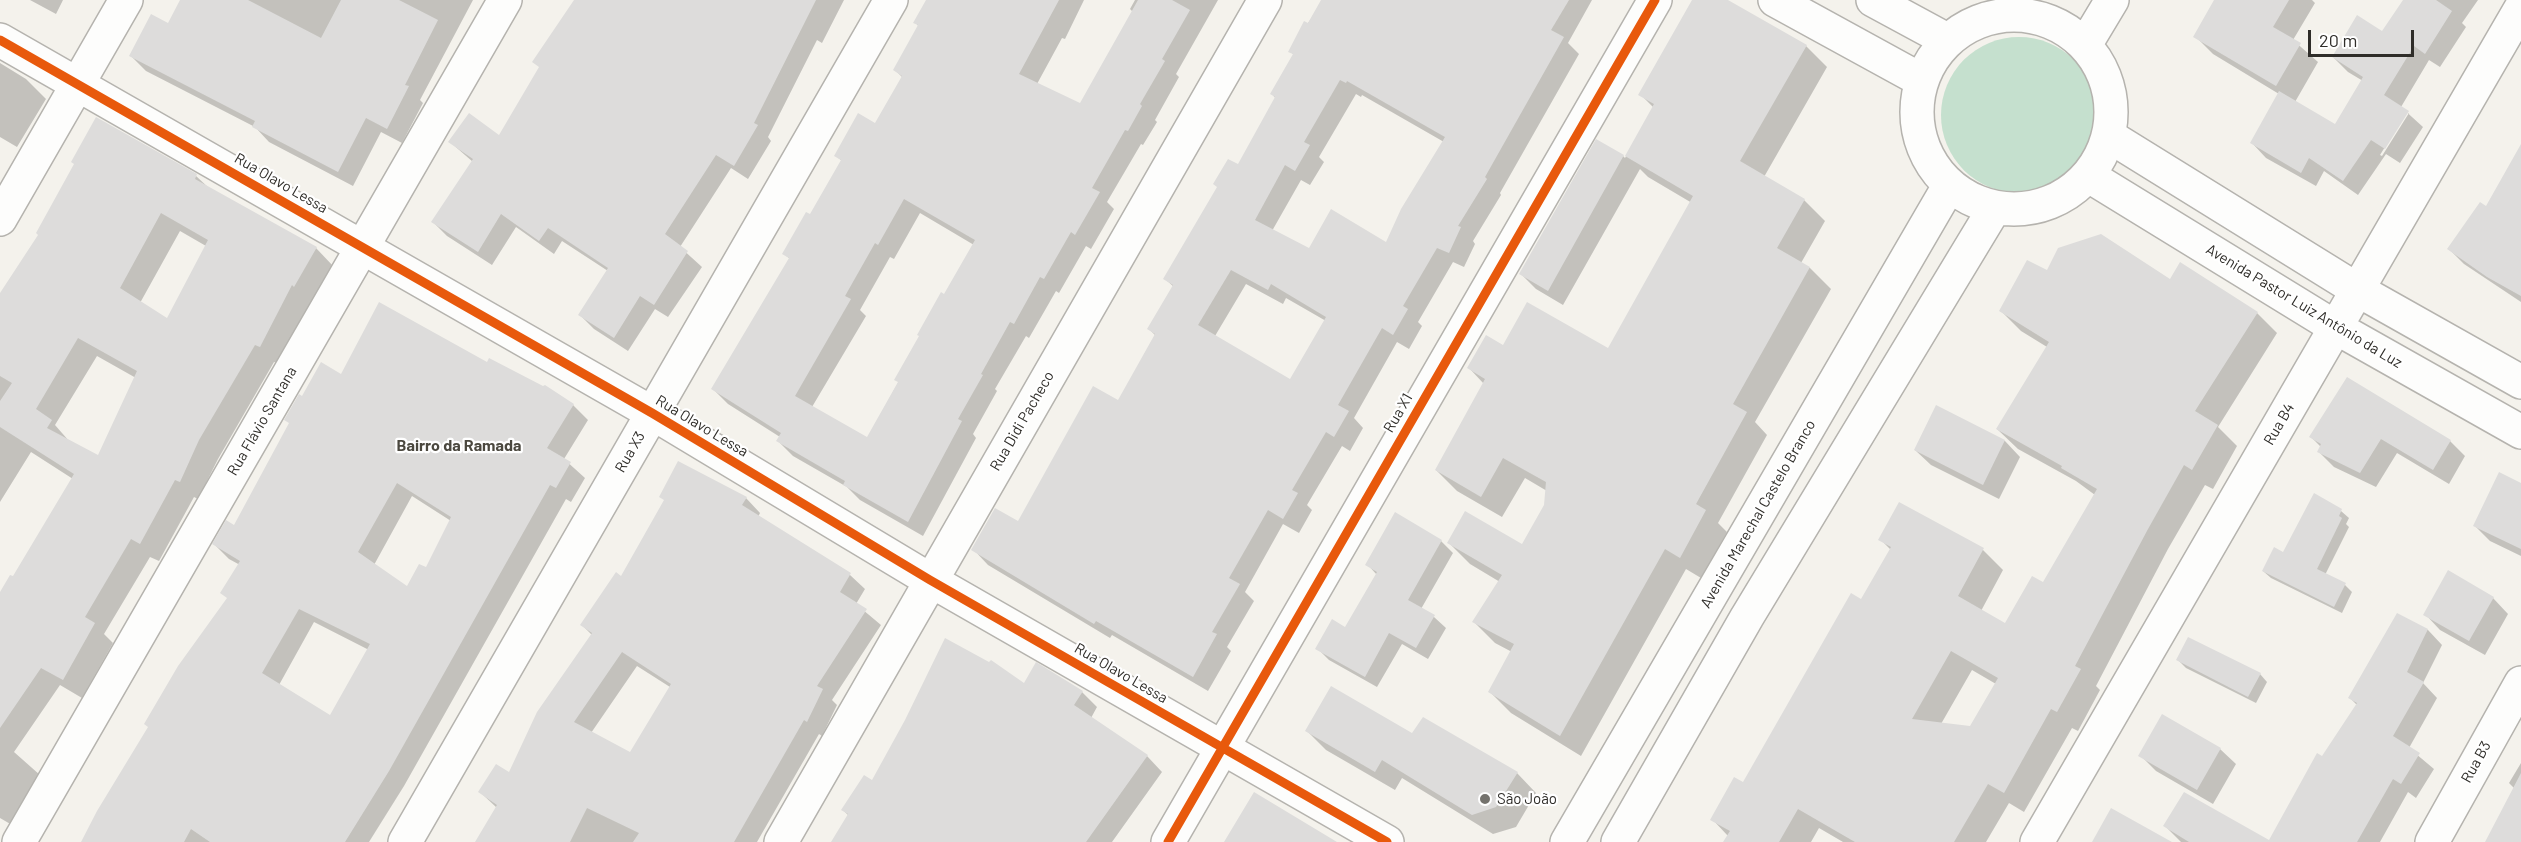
<!DOCTYPE html>
<meta charset="utf-8">
<style>
body{margin:0}
#map{position:relative;width:2521px;height:842px;overflow:hidden;background:#f4f2ec;font-family:Barlow,sans-serif}
canvas{display:block}
.scale{position:absolute;left:2308px;top:30px;width:106px;height:27px;box-sizing:border-box;border:3px solid #2f2d29;border-top:0;padding-left:8px;font-size:18px;line-height:21px;white-space:nowrap;color:#2f2d29;-webkit-text-stroke:4px #fff;paint-order:stroke}
</style>
<div id="map">
<canvas width="2521" height="842"></canvas>
<div class="scale">20 m</div>
</div>
<script>
const ctx = document.querySelector('canvas').getContext('2d');
ctx.lineJoin = 'round';
function fillPath(path, color) { ctx.fillStyle = color; ctx.fill(path, 'evenodd'); }
function stroke(path, color, width, dash) { ctx.strokeStyle = color; ctx.lineWidth = width; ctx.lineCap = dash ? 'butt' : 'round'; ctx.setLineDash(dash || []); ctx.stroke(path); }
function label(font, color, halo, rows, align = 'center') {
  ctx.font = font + ' Barlow,sans-serif'; ctx.lineWidth = 4.5; ctx.setLineDash([]); ctx.textBaseline = 'middle'; ctx.strokeStyle = halo; ctx.fillStyle = color; for (const [text, x, y, turn = 0] of rows) {
    ctx.save(); ctx.translate(x, y); ctx.rotate((+turn || 0) * Math.PI / 180); ctx.textAlign = isNaN(turn) ? turn : align; if (halo) ctx.strokeText(text, 0, 0); ctx.fillText(text, 0, 0); ctx.restore();
  }
}
fillPath(new Path2D(`
 M1941 115a78 78 0 1 1 156 0a78 78 0 1 1-156 0Z`), '#c5e0ce');
fillPath(new Path2D(`
 M30 0H63L56 14Z
 M182 0H473L420 100 423 103 402 143 381 132 353 186 269 142 255 127 146 71 131 56 169 25Z
 M576 0H844L822 43 817 40 768 137 771 141 748 179 731 168 680 247 702 267 668 317 655 309 628 351 594 329 580 315 608 271 562 241 554 254 516 227 492 265 447 236 433 222 473 162 450 142 499 137 540 68Z
 M928 0H1084L1065 39 1062 38 1037 84 1081 105 1133 12 1130 9 1135 0H1218L1176 74 1179 77 1155 120 1157 122 1143 145 1141 144 1107 202 1114 209 1091 249 1086 246 1059 293 1056 291 1029 338 1026 336 995 389 997 391 973 434 976 438 923 536 860 500 847 487 793 456 778 441 780 437 728 404 713 389 790 259 784 254 810 216 842 161 836 156 876 125 903 78 895 70 919 27 915 22ZM920 213 974 245 867 439 812 407 866 316 860 310 890 257 894 259Z
 M1323 0H1592L1568 43 1579 54 1500 193 1501 195 1473 241 1475 244 1464 267 1453 262 1418 322 1422 326 1409 349 1397 342 1354 418 1363 428 1350 451 1342 446 1307 505 1312 510 1299 533 1283 524 1245 592 1254 601 1227 647 1231 651 1208 691 1112 635 1110 638 988 565 973 549 1018 523 1118 402 1155 335 1149 329 1174 287 1165 279 1238 167 1276 99 1272 94 1294 55 1290 51ZM1356 94 1361 97 1362 95 1444 142 1387 244 1309 250 1272 231 1301 180 1310 185 1324 162 1319 157ZM1246 284 1283 304 1286 298 1326 321 1291 381 1215 336Z
 M1694 0H1725L1806 46 1827 67 1764 177 1804 200 1825 221 1801 263 1810 268 1831 289 1755 422 1767 435 1718 523 1727 532 1701 578 1686 569 1581 756 1511 713 1490 692 1512 652 1495 643 1474 622 1500 582 1470 564 1449 543 1523 546 1545 506 1547 491 1525 478 1502 517 1457 491 1436 470 1484 384 1469 368 1504 347 1609 350 1692 203 1648 177 1640 169 1563 305 1536 289 1521 274 1623 156 1625 158 1654 108 1640 94Z
 M2216 0H2312L2315 3 2293 40 2318 62 2295 102 2335 126 2363 81 2348 72 2333 57 2383 33 2405 0H2478L2462 23 2466 27 2440 67 2429 60 2401 107 2423 127 2400 163 2386 154 2358 195 2324 171 2316 186 2266 158 2252 143 2279 94 2213 54 2195 36ZM2406 113H2409L2382 156 2380 155Z
 M0 63 26 79 46 99 17 147 0 137Z
 M2521 172V302L2464 264 2449 249Z
 M196 176 210 189 316 248 334 267 313 304 311 303 279 364 274 362 218 459 198 499 194 497 159 561 150 557 104 634 113 643 82 698 60 685 14 752 40 775 12 825 0 818V595L13 579 73 479 31 452 0 502V305ZM180 231 206 246 167 321 140 303ZM97 356 136 378 99 457 69 441 55 425Z
 M2047 272 2170 281 2257 313 2277 333 2218 427 2237 446 2213 489 2205 485 2168 549 2096 686 2100 690 2078 731 2072 728 2024 812 2009 803 1986 842H1843L1819 828 1811 842H1725L1728 836 1712 819 1743 784 1862 601 1891 550 1880 539 1983 550 2003 570 1981 611 2006 625 2044 584 2095 495 2076 481 2018 449 1997 429 2047 347 2021 331 2001 311ZM1972 670 1996 684 1971 728 1941 724Z
 M488 364 573 405 588 420 564 459 585 478 571 502 566 499 404 786 369 842H83L228 599 240 565 229 559 214 544 235 527 303 398 342 376ZM412 496 451 521 426 569 408 588 374 565ZM314 622 369 650 330 717 279 685Z
 M1936 407 2005 441 2020 457 1999 499 1931 465 1915 450Z
 M2311 437 2450 441 2465 456 2449 484 2397 453 2376 487 2334 467 2319 452 2321 447Z
 M2521 485V556L2490 541 2475 526Z
 M2314 495 2341 511 2349 518 2346 524 2349 527 2325 575 2345 585 2352 592 2342 613 2271 578 2263 571 2284 554Z
 M746 498 760 513 758 517 850 575 865 589 856 604 881 625 832 700 837 705 822 736 819 734 757 842H477L497 808 480 792 510 775 592 635 582 625 622 578ZM637 666 670 687 630 754 591 733Z
 M1441 541 1453 553 1421 609 1434 617 1446 628 1428 659 1402 644 1377 687 1329 660 1317 648 1346 629 1377 575 1367 564Z
 M2493 598 2508 614 2485 655 2440 630 2425 614Z
 M2397 615 2428 630 2442 645 2423 683 2437 698 2409 748 2434 769 2416 798 2408 792 2380 842H2282L2323 758 2357 705 2350 698Z
 M2178 660 2260 674 2267 682 2256 703 2186 668Z
 M1024 685 1082 692 1097 707 1091 718 1147 756 1162 772 1112 842H833L849 816 843 810 873 782Z
 M1307 731 1413 735 1517 773 1536 793 1516 827 1493 834 1402 778 1395 790 1326 750Z
 M2220 749 2236 764 2213 804 2156 771 2140 755Z
 M2521 763V842H2487L2515 789 2509 783Z
 M2165 826 2270 842H2181Z`), '#0003');
fillPath(new Path2D(`
 M180 0H248L321 38 341 0H399L438 20 405 85 409 86 387 129 366 118 338 172 252 127 255 121 129 56 151 14 168 23Z
 M574 0H816L754 123 758 125 734 166 716 155 665 234 688 251 654 305 640 296 614 338 578 315 608 268 548 228 539 241 501 214 478 252 431 222 473 159 448 142 469 113 499 135 539 67 532 62Z
 M926 0H1059L1019 74 1080 103 1138 0H1172L1190 10 1162 59 1165 61 1140 104 1142 106 1128 131 1125 130 1092 188 1100 192 1075 235 1071 232 1044 279 1040 277 1014 324 1010 322 981 374 983 375 958 419 962 421 908 522 843 485 845 481 776 441 781 433 711 389 789 258 782 254 806 212 810 214 841 160 834 156 858 113 875 123 902 76 893 70 918 25 913 23ZM904 199 975 240 944 294 941 292 917 335 919 336 894 380 898 382 867 437 795 396 851 299 845 296 875 243 878 245Z
 M1321 0H1569L1551 30 1564 37 1485 177 1487 179 1458 226 1461 227 1449 253 1437 248 1403 306 1408 309 1393 335 1382 328 1338 405 1349 411 1334 437 1326 432 1292 490 1298 493 1283 519 1268 510 1229 578 1240 584 1212 632 1217 634 1193 677 1096 621 1094 624 971 550 995 508 1018 521 1093 386 1118 400 1155 334 1147 329 1173 285 1163 279 1217 187 1213 184 1228 159 1238 164 1275 97 1270 94 1293 54 1288 52 1304 21 1308 23ZM1340 80 1346 83 1347 81 1445 137 1401 209 1386 242 1331 209 1309 248 1255 220 1285 165 1295 171 1310 145 1304 142ZM1231 270 1268 290 1271 284 1326 317 1290 379 1198 325Z
 M1692 0H1728L1807 45 1740 161 1805 199 1777 248 1810 267 1733 404 1747 412 1696 504 1706 510 1680 558 1665 549 1560 736 1488 692 1514 644 1472 622 1502 575 1447 543 1465 511 1522 544 1544 505 1546 482 1503 458 1481 497 1435 470 1485 379 1467 368 1486 335 1503 345 1527 302 1608 348 1693 196 1625 156 1654 104 1638 95Z
 M2214 0H2289L2273 27 2301 43 2276 86 2193 37Z
 M2403 0H2436L2452 11 2425 54 2414 46 2384 95 2409 111 2385 149 2371 140 2343 181 2309 158 2301 173 2250 143 2279 91 2335 124 2363 77 2332 57 2357 15 2382 31Z
 M96 117 197 174 195 179 317 247 294 287 292 285 260 347 255 345 199 440 180 482 175 480 140 544 131 539 85 617 95 623 63 680 41 668 0 728V592L10 575 13 576 74 474 0 427V401L12 383 0 376V293L38 235 36 233 74 164 71 162ZM161 213 208 240 167 318 120 288ZM78 338 137 371 98 455 47 428 52 420 36 409Z
 M1596 139 1624 155 1548 291 1519 274Z
 M2521 144V296L2487 277 2447 249 2480 202 2486 206Z
 M2101 234 2170 279 2180 262 2258 312 2195 411 2218 425 2192 470 2184 465 2148 529 2075 666 2081 669 2057 712 2051 709 2004 793 1988 784 1954 842H1855L1798 809 1779 842H1723L1730 831 1710 820 1734 777 1743 782 1851 593 1861 599 1891 547 1878 540 1899 502 1984 548 1958 596 2005 623 2032 576 2043 582 2097 489 2061 468 2062 466 1996 429 2049 342 1999 311 2027 260 2047 270 2058 248ZM1951 651 1998 678 1970 726 1912 719Z
 M379 302 487 362 489 358 543 386 545 385 574 404 547 448 571 462 556 488 550 485 389 771 345 842H210L191 829 184 842H81L97 811 148 727 144 724 178 666 227 598 220 593 240 561 212 544 226 520 234 525 289 423 284 420 299 394 302 396 321 362 341 374ZM397 483 451 517 426 567 419 564 407 586 358 552ZM299 609 370 644 330 715 262 673Z
 M2347 377 2451 440 2433 470 2381 439 2360 473 2317 452 2321 444 2309 437Z
 M1936 405 2005 440 1983 485 1914 450Z
 M678 461 747 497 742 505 851 573 840 592 867 609 817 686 823 689 807 722 804 720 734 842H633L639 833 587 808 570 842H475L497 805 478 792 496 764 509 772 537 712 592 633 580 625 616 572 621 576 664 500 659 497ZM622 652 671 684 630 752 574 722Z
 M2499 472 2521 483V549L2473 526Z
 M2314 493 2342 509 2339 516 2342 518 2317 569 2346 583 2334 607 2262 571 2274 547 2283 552Z
 M1395 512 1442 540 1408 600 1435 615 1416 648 1389 633 1365 677 1315 649 1332 619 1345 627 1377 572 1365 565Z
 M2448 570 2494 597 2469 641 2423 615Z
 M2397 613 2428 629 2407 672 2424 682 2393 736 2420 753 2401 784 2393 779 2357 842H2189L2163 826 2184 792 2269 840 2317 753 2322 756 2357 703 2348 698Z
 M2188 637 2261 673 2248 697 2176 660Z
 M945 638 989 662 991 660 1024 683 1036 662 1041 665 1083 691 1074 705 1148 755 1086 842H831L848 814 841 810 864 775 872 780 905 720Z
 M1331 686 1412 733 1423 717 1518 772 1496 807 1472 815 1382 760 1375 772 1305 731Z
 M2162 714 2221 748 2197 790 2138 756Z
 M2521 773V842H2485Z
 M1254 792 1337 842H1224Z
 M2111 808 2172 842H2092Z`), '#dddcdb');
const minor = new Path2D(`
 M1775 0 1921 80
 M1873 0 1947 40
 M0 40 652 413 930 580 1387 842
 M2109 136 2356 289 2521 382
 M2089 176 2335 327 2521 432
 M0 219 126 0
 M19 842 505 0
 M405 842 891 0
 M781 842 1265 0
 M1168 842 1655 0
 M2037 842 2521 8
 M2432 842 2521 683`);
const major = new Path2D(`
 M1917 112a97 97 0 1 1 194 0a97 97 0 1 1-194 0Z
 M2085 45 2112 0
 M1567 842 1949 186
 M1618 842 1747 617 1994 209`);
stroke(minor, '#b5b3ae', 36);
stroke(major, '#b5b3ae', 36);
stroke(minor, '#fdfdfc', 33);
stroke(major, '#fdfdfc', 33);
stroke(new Path2D(`
 M0 40 652 413 930 580 1387 842
 M1168 842 1655 0`), '#e8590c', 9);
for (const [x, y, r, color] of [
 [1485,799,6,"#74726d"]
]) { const dot = new Path2D(); dot.arc(x, y, r, 0, 2 * Math.PI); ctx.fillStyle = color; ctx.fill(dot); stroke(dot, '#fff', 2); }
label('15px', '#2f2d29', '#fff', [
 ["Rua Olavo Lessa",281,183,30],
 ["Avenida Pastor Luiz Antônio da Luz",2304,306,31],
 ["Rua X1",1398,413,-60],
 ["Rua Flávio Santana",262,421,-60],
 ["Rua Didi Pacheco",1022,421,-60],
 ["Rua B4",2279,424,-60],
 ["Rua Olavo Lessa",702,426,31],
 ["Rua X3",630,452,-60],
 ["Avenida Marechal Castelo Branco",1758,514,-60],
 ["Rua Olavo Lessa",1121,673,30],
 ["Rua B3",2476,762,-61]
]);
label('15px', '#2f2d29', '#fff', [
 ["São João",1497,799]
], 'left');
label('bold 16px', '#4b483f', '#fff', [
 ["Bairro da Ramada",459,446]
]);
</script>
